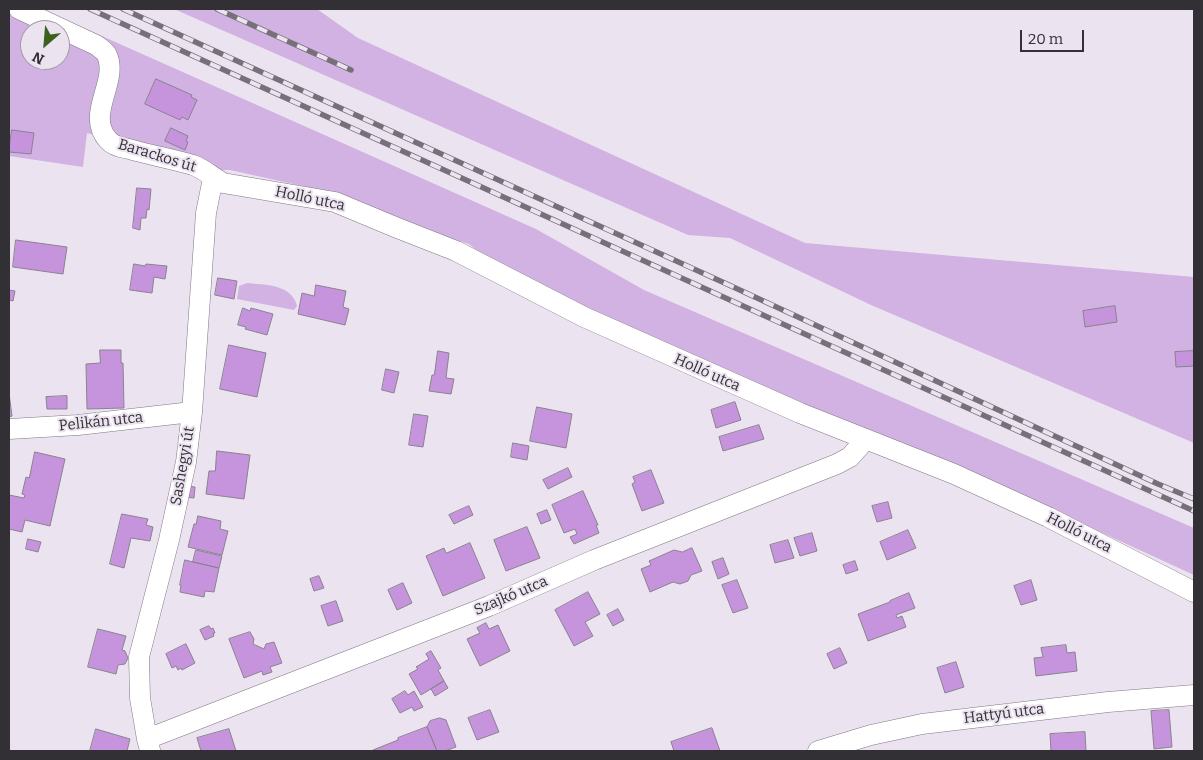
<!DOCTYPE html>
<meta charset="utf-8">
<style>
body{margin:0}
#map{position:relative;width:1203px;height:760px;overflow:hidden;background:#ece3f0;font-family:Bitter,serif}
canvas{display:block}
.frame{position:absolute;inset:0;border:10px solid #333035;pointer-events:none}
.north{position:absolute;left:20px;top:20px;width:50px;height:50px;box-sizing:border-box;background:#ece3f0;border:1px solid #a29ba5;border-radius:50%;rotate:207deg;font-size:14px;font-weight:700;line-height:20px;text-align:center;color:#333035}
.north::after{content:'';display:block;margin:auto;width:18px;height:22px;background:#3b621d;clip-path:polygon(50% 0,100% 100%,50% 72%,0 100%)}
.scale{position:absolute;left:1020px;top:30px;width:64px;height:22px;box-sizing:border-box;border:2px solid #333035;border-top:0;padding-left:6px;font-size:15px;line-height:18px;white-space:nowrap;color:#333035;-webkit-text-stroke:4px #ece3f0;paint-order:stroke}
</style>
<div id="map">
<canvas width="1203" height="760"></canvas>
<div class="frame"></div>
<div class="north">N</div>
<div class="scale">20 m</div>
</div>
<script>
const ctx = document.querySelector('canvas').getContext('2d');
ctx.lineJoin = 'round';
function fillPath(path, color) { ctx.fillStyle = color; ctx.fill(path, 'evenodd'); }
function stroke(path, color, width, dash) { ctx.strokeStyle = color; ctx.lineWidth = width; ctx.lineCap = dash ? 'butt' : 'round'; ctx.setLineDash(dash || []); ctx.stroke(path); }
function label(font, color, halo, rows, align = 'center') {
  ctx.font = font + ' Bitter,serif'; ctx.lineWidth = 4; ctx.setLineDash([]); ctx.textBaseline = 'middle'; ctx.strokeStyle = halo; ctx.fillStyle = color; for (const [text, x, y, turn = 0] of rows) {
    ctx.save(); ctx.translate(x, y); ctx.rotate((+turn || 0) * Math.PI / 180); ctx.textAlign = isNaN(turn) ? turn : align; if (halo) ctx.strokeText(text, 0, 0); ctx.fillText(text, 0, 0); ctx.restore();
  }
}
fillPath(new Path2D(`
 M9 9H41L536 229 644 290 1194 528V575L998 485 807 410 495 266 469 244 367 213 343 195 230 170H210L171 156 87 133 83 167 9 156ZM30 30H60V60H30Z
 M174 9H317L358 38 805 243 1194 277V443L871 305 730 238 688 235Z
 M247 283C265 285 292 284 297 306L294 310 237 299 239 286Z`), '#d2b2e2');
const building = new Path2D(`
 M156 79 192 95 191 97 197 100 188 120 182 117 180 120 145 104Z
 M171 128 188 136 186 141 188 142 185 150 165 141Z
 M12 130 34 133 31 154 9 152Z
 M137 188 151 189 149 210 147 209 146 218H141L140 230 133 228Z
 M16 240 67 247 63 274 13 267Z
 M134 264 145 266 146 264 167 266 165 279 154 277 152 293 130 290Z
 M218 278 237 281 234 299 215 295Z
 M316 285 346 291 343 307 349 309 345 325 298 314 302 293 314 296Z
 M9 290 15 291 13 301 9 300Z
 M1115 306 1117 322 1085 327 1083 311Z
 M243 308 250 311 251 308 273 314 267 335 245 329 246 327 238 325Z
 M229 345 266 353 257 397 220 389Z
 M100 350H121V363H123L124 408 87 409 86 364 100 363Z
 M438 351 449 353 446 378 454 379 451 394 429 391 432 375H434Z
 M1194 351V366L1176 367 1175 352Z
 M386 369 399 372 394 393 382 390Z
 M9 393 12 416 9 417Z
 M67 396V409H47L46 397Z
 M735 402 741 420 716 428 711 410Z
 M537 407 572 414 566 448 530 441Z
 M414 414 428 416 423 447 409 445Z
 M759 425 764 439 723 451 719 437Z
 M513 443 529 446 527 460 511 457Z
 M217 451 250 455 244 499 206 494 209 471H215Z
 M35 452 65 459 50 526 25 520 22 532 9 529V495L24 498 25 495 22 494 26 477 29 478Z
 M568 468 572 477 548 489 543 480Z
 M651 470 664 503 642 511 632 484 635 482 633 477Z
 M185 486 195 487 194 498 184 497Z
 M583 491 598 525H596L599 533 574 544 570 537 577 534 575 529 564 533 552 505Z
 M888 502 892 518 877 522 872 506Z
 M469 506 473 515 454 524 449 515Z
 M547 510 551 520 541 524 537 514Z
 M122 514 148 519 146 525 153 527 150 541 131 538 124 568 110 564Z
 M198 516 221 521 220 529 228 531 222 555 188 547 194 524H196Z
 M527 527 540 558 506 571 494 540Z
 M908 530 916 548 887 560 880 542Z
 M812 533 817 551 800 556 794 538Z
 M28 539 41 542 38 552 26 549Z
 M788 540 794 558 775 563 770 545Z
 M470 543 485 578 443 596 426 556 444 548 446 553Z
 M692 548 702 571 691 575 688 581 680 584 673 582 650 592 641 569 651 565 649 561 674 550 682 552Z
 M196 550 222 556 219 568 193 562Z
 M723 558 729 574 718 579 712 562Z
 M185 560 219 568 214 592 205 591 204 597 180 592 181 585H180Z
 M855 561 858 570 846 574 843 565Z
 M319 576 324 588 314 591 310 579Z
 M737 580 748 608 733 613 722 585Z
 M1031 580 1037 600 1021 605 1014 586Z
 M403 583 412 603 397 610 388 590Z
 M588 592 600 614 585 622 593 636 574 646 555 610Z
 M909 593 915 608 896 615 897 618 902 616 906 627 868 641 858 614 890 602V601Z
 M336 601 343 621 328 626 321 606Z
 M618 609 624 620 613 626 607 615Z
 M486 623 489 629 498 625 510 651 480 666 467 639 480 633 477 628Z
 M209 626 211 629 213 628 215 633H213L214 636 205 640 200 630Z
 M98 629 126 636 122 650 125 651 128 658 125 664 118 665 116 674 88 667Z
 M250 632 254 639 253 644 264 649 266 644 274 642 282 663 270 667 272 672 263 675 262 671 244 678 229 639Z
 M186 644 195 663 182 670 181 668 178 670 176 666 172 668 166 654Z
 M1066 645 1067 653 1075 652 1077 671 1036 676 1034 658 1043 657 1041 648Z
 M840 648 847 663 834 669 827 654Z
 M431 651 441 668 438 670 444 681 421 695 409 674 418 669 416 667 429 659 426 654Z
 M956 662 964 687 945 693 937 668Z
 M444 681 448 688 435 696 431 689Z
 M405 691 408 695 414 691 423 707 414 711 412 707 400 713 392 699Z
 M490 710 499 732 477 740 468 718Z
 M1169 710 1172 747 1154 749 1151 711Z
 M440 718 446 720 456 747 445 751H437L427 727 430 721Z
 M427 727 437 751H374L373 750 398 740V738Z
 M712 728 720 751H674L671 742Z
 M96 729 130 739 127 751H90Z
 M229 729 236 751H201L197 738Z
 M1085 732 1086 751H1051L1050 734Z`);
fillPath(building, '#c594dd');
stroke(building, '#8a828e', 1);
const street = new Path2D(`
 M19 9 96 45C100 48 105 51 107 55 119 82 85 114 108 140 113 146 123 148 129 149 150 155 172 159 193 165 204 169 212 177 223 183L335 202 395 227 456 251 584 317 800 413 954 474 1048 517 1194 592
 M9 429 78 425 192 412
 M147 739 489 606 594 560 837 464 850 457 866 439
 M150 750 147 739 140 698 139 657 169 540 186 462 192 412 206 213 213 178
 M818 751 871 735 922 724 1108 702 1194 695`);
stroke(street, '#7f7783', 21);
stroke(street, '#fff', 20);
const rail = new Path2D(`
 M90 9 1194 511
 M123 9 729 285 1158 484 1194 499
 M217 9 351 70`);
stroke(rail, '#767078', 5.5);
stroke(rail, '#ece3f0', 4, [11]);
label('15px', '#333035', '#ece3f0', [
 ["Barackos út",157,156,17],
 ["Holló utca",310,199,12],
 ["Holló utca",707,373,24],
 ["Pelikán utca",101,422,-6],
 ["Sashegyi út",183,466,-80],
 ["Holló utca",1079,533,27],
 ["Szajkó utca",511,596,-23],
 ["Hattyú utca",1004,714,-7]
]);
</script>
